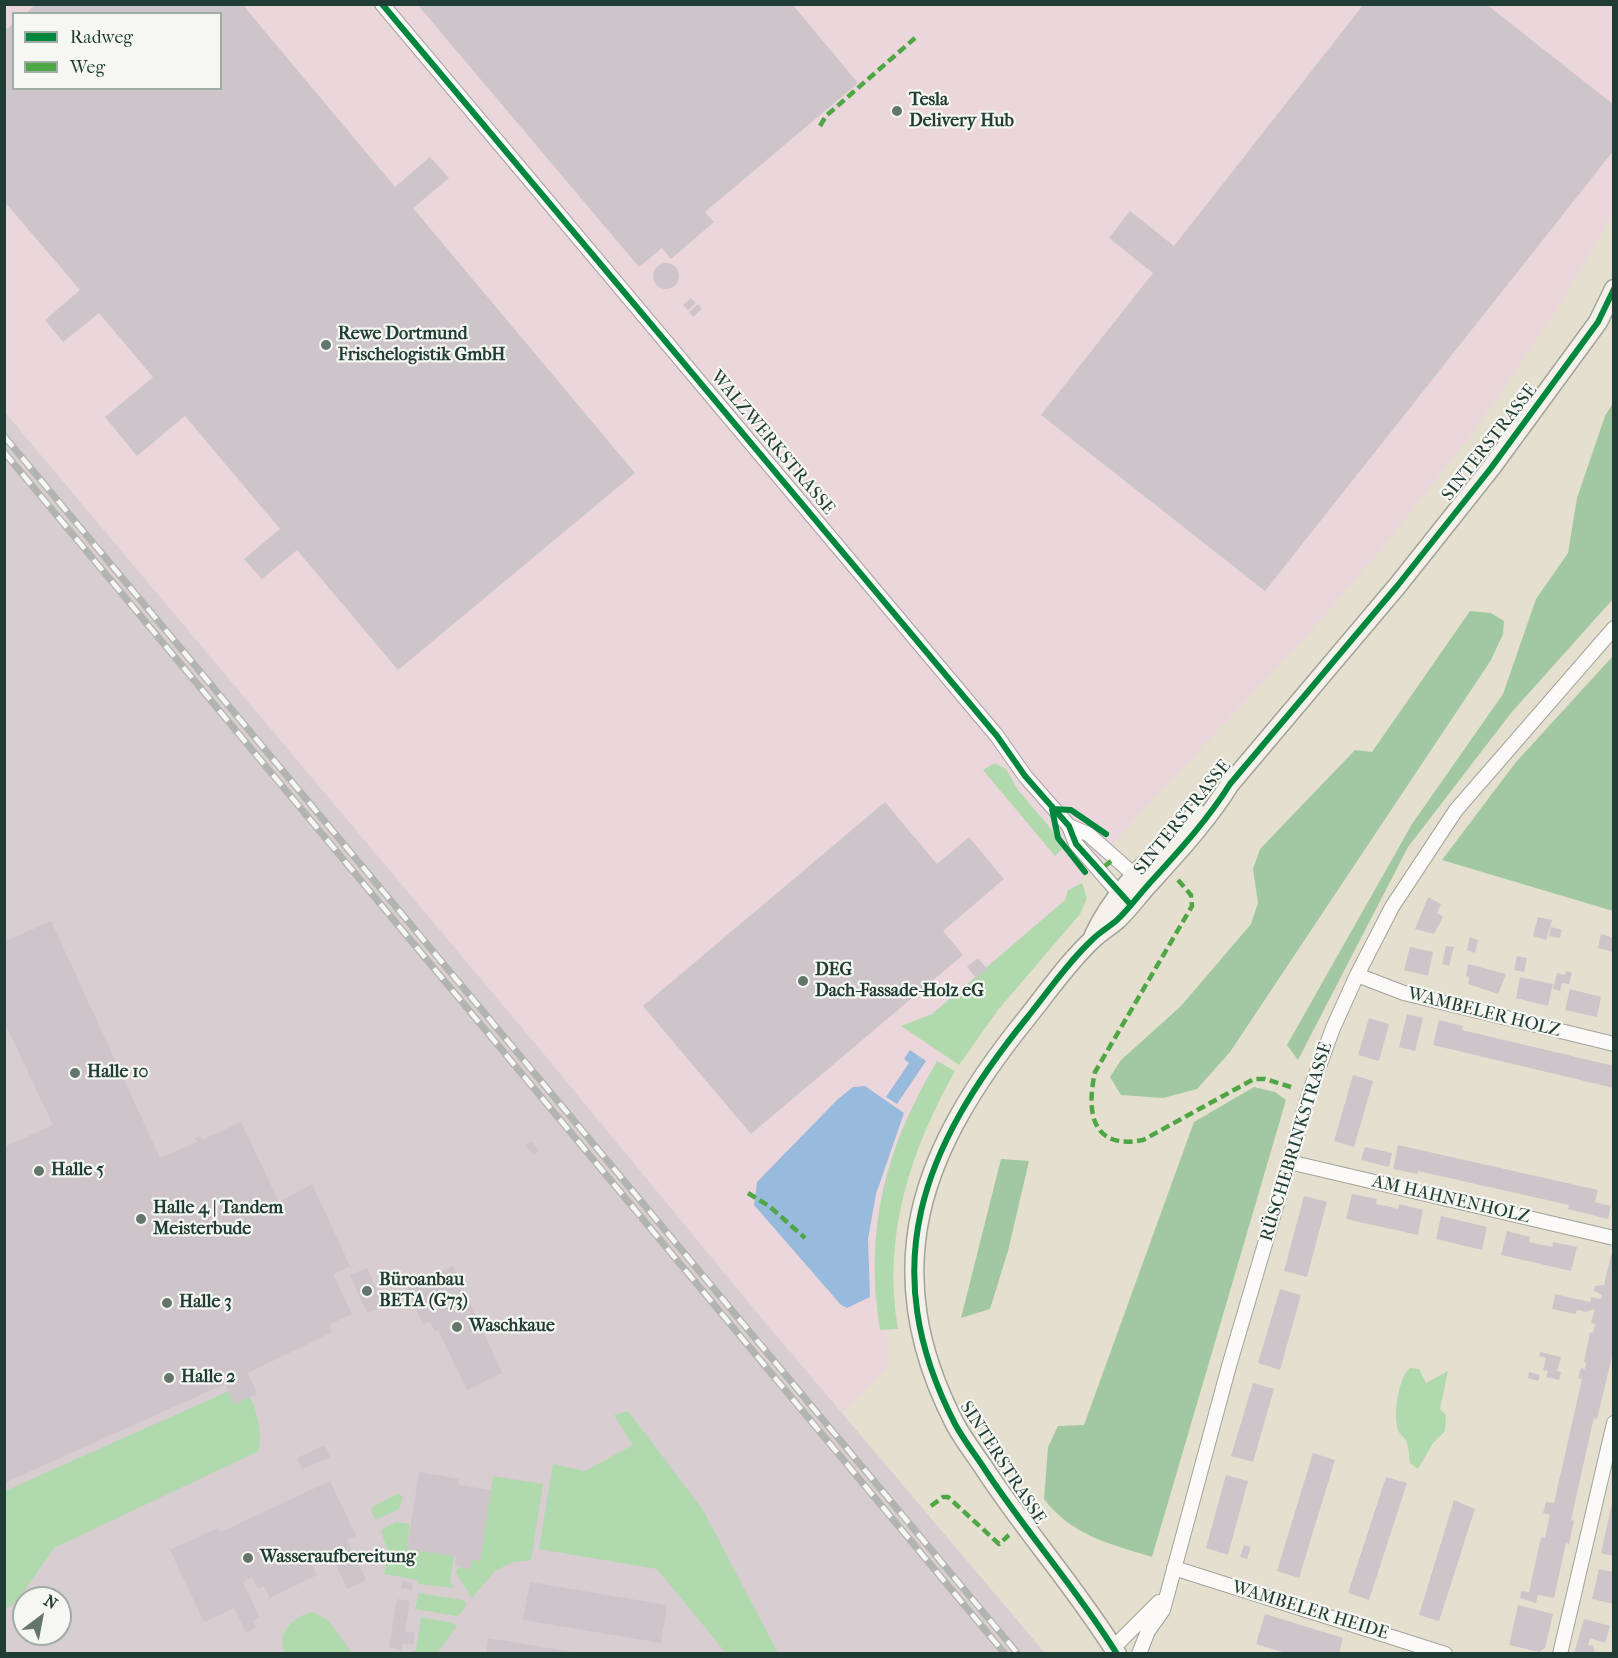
<!DOCTYPE html>
<meta charset="utf-8">
<style>
body{margin:0}
#map{position:relative;width:1618px;height:1658px;overflow:hidden;background:#e5dfd0;font-family:"IM FELL French Canon",serif}
canvas{display:block}
.frame{position:absolute;inset:0;border:6px solid #1f3d34;pointer-events:none}
.legend{position:absolute;left:12px;top:12px;width:210px;height:78px;box-sizing:border-box;background:#f6f6f2;border:2px solid #a0aca6;margin:0;padding:8px 10px;list-style:none;font-size:18px;color:#1f3d34}
.legend li{display:flex;align-items:center;gap:12px;height:30px}
.legend b{width:30px;border:2px solid #a0aca6}
.north{position:absolute;left:12px;top:1586px;width:60px;height:60px;box-sizing:border-box;background:#f6f6f2;border:2px solid #a0aca6;border-radius:50%;rotate:32deg;font-size:16px;font-weight:700;line-height:24px;text-align:center;color:#1f3d34}
.north::after{content:'';display:block;margin:auto;width:21px;height:27px;background:#64766b;clip-path:polygon(50% 0,100% 100%,50% 72%,0 100%)}
</style>
<div id="map">
<canvas width="1618" height="1658"></canvas>
<div class="frame"></div>
<ul class="legend">
<li><b style="height:8px;background:#00873e"></b>Radweg</li>
<li><b style="height:8px;background:#4fa644"></b>Weg</li>
</ul>
<div class="north">N</div>
</div>
<script>
const ctx = document.querySelector('canvas').getContext('2d');
ctx.lineJoin = 'round';
function fillPath(path, color) { ctx.fillStyle = color; ctx.fill(path, 'evenodd'); }
function stroke(path, color, width, dash) { ctx.strokeStyle = color; ctx.lineWidth = width; ctx.lineCap = dash ? 'butt' : 'round'; ctx.setLineDash(dash || []); ctx.stroke(path); }
function label(font, color, halo, rows, align = 'center') {
  ctx.font = font + ' "IM FELL French Canon",serif'; ctx.lineWidth = 4.5; ctx.setLineDash([]); ctx.textBaseline = 'middle'; ctx.strokeStyle = halo; ctx.fillStyle = color; for (const [text, x, y, turn = 0] of rows) {
    ctx.save(); ctx.translate(x, y); ctx.rotate((+turn || 0) * Math.PI / 180); ctx.textAlign = isNaN(turn) ? turn : align; if (halo) ctx.strokeText(text, 0, 0); ctx.fillText(text, 0, 0); ctx.restore();
  }
}
fillPath(new Path2D(`
 M4 5H1613V215L1554 314 1475 430 1379 552 1312 630 1135 819 964 1016 918 1124 886 1218 888 1366 842 1414 5 411ZM14 14H220V88H14Z`), '#ebd7db');
fillPath(new Path2D(`
 M4 411 538 1047 759 1315 1045 1653H5ZM24 1598H60V1634H24Z`), '#d8cdd1');
fillPath(new Path2D(`
 M995 763 1006 769 1018 790 1052 830 1062 849 1055 856 983 770Z
 M1082 883 1087 898 1080 914 998 1010 959 1065 901 1026 932 1014 1065 900 1068 890Z
 M937 1061 955 1071C910 1151 882 1237 898 1329L880 1330C864 1228 885 1149 937 1061Z
 M1410 1368 1419 1369 1426 1383 1448 1371 1440 1409 1446 1415 1445 1431 1433 1443 1418 1469 1410 1463C1409 1456 1409 1446 1405 1439 1404 1437 1400 1435 1399 1432 1392 1418 1398 1378 1410 1368Z
 M229 1391 235 1404 250 1397C258 1415 262 1432 259 1451L54 1548 18 1600 5 1610V1491Z
 M628 1411 703 1510 778 1653H726L657 1569 539 1549 553 1464 585 1471 633 1445 614 1415Z
 M493 1476 543 1484 531 1560 513 1562 495 1571 472 1598 456 1573 458 1567 471 1569 472 1560 480 1561Z
 M399 1493 403 1498 399 1509 376 1520 371 1511 372 1507Z
 M396 1522 410 1524 407 1549 454 1556 450 1581 454 1588 418 1584V1580L384 1574 388 1553 381 1530Z
 M419 1593 463 1600 467 1604 460 1614 456 1616 415 1609Z
 M313 1612 328 1620 352 1653H285C275 1633 294 1616 313 1612Z
 M421 1617 452 1623 457 1626 437 1653H410L416 1650Z`), '#b1d9ae');
fillPath(new Path2D(`
 M1613 403V599L1511 713 1408 847 1298 1060 1287 1045 1412 824 1503 694 1536 599 1568 553 1577 498 1605 416Z
 M1470 611 1491 613 1504 621 1503 634 1491 660 1230 1052 1197 1089 1163 1098 1121 1095 1110 1077 1121 1060 1181 1006 1251 924 1258 903 1253 869 1260 849 1355 750 1372 752Z
 M1613 656V911L1442 860 1516 762Z
 M1254 1087 1275 1092 1286 1100 1152 1557C1110 1544 1071 1535 1044 1499L1048 1447 1058 1426 1084 1425 1194 1122Z
 M1001 1159 1029 1161 1008 1251 990 1309 961 1318Z`), '#a2c8a2');
fillPath(new Path2D(`
 M910 1050 926 1061 897 1104 886 1097 909 1063 904 1059Z
 M865 1086 904 1113 876 1194 868 1239 870 1297 847 1308 841 1305 754 1205 757 1182 838 1099 853 1087Z`), '#98badd');
fillPath(new Path2D(`
 M36 4H242L395 187 430 157 449 178 413 208 635 473 398 670 297 550 262 579 244 559 280 529 185 416 137 456 105 417 153 377 99 313 63 342 45 320 80 290 4 201V31L14 23V88H220V14H25Z
 M417 4H792L858 83 705 212 714 222 671 259 662 248 639 267Z
 M1364 4H1486L1614 105V150L1265 591 1041 415 1153 273 1109 238 1130 211 1174 246Z
 M898 103 905 109 897 119 889 113Z
 M653 276a13 13 0 1 1 26 0a13 13 0 1 1-26 0Z
 M691 298 696 303 688 310 683 305Z
 M698 304 702 309 693 317 689 312Z
 M885 802 937 864 969 837 1004 879 943 931 963 955 751 1134 643 1006Z
 M1428 897 1441 904 1437 913 1443 917 1434 934 1415 929Z
 M1538 917 1552 920 1546 940 1533 936Z
 M51 921 160 1158 197 1142 195 1138 200 1136 202 1140 241 1122 279 1202 312 1184 350 1266 333 1274 352 1314 329 1325 332 1332 248 1373 257 1394 234 1404 225 1384 4 1483V1147L53 1125 4 1021V942Z
 M1551 927 1562 930 1560 938 1549 936Z
 M1601 934 1614 938V952L1598 948Z
 M1470 937 1478 940 1475 953 1467 950Z
 M1446 946 1454 947 1449 966 1442 964Z
 M1410 947 1433 952 1428 976 1404 970Z
 M1517 956 1527 958 1524 972 1514 970Z
 M978 958 987 969 976 978 967 967Z
 M1468 964 1506 974 1498 994 1468 984 1469 977 1466 976Z
 M1566 971 1572 973 1569 984 1562 983 1560 991 1553 989 1557 973 1565 975Z
 M1520 977 1553 984 1548 1006 1516 998Z
 M1570 989 1601 997 1597 1017 1565 1010Z
 M1407 1014 1423 1018 1415 1051 1399 1047Z
 M1369 1018 1389 1024 1379 1061 1358 1055Z
 M1439 1020 1463 1026 1462 1030 1614 1066V1088L1433 1045Z
 M1353 1075 1373 1081 1354 1147 1334 1141Z
 M531 1142 539 1151 534 1155 526 1146Z
 M1398 1145 1598 1190 1595 1202 1611 1206 1608 1219 1568 1209 1569 1205 1418 1171 1417 1174 1393 1169Z
 M1365 1147 1392 1153 1389 1167 1361 1160Z
 M1352 1194 1377 1199 1376 1204 1387 1206 1398 1209 1399 1204 1423 1210 1418 1235 1346 1219Z
 M1304 1196 1327 1202 1307 1277 1284 1271Z
 M1441 1216 1487 1227 1482 1250 1436 1239Z
 M1507 1231 1530 1237 1529 1242 1552 1247 1553 1242 1577 1247 1571 1271 1501 1255Z
 M1611 1255H1614V1348L1597 1419 1594 1418 1591 1430 1571 1520 1574 1521 1569 1544 1566 1543 1554 1598 1538 1595 1536 1603 1520 1598 1521 1591 1529 1592 1541 1537 1545 1538 1550 1515 1543 1513 1546 1502 1554 1503 1582 1379 1578 1378 1581 1368 1585 1369 1586 1363 1584 1362 1590 1332 1593 1333 1595 1324 1591 1323 1595 1309 1586 1312 1577 1310 1576 1314 1552 1309 1555 1294 1590 1302 1591 1297 1601 1299 1602 1295 1594 1291 1595 1286 1604 1285Z
 M453 1266 502 1373 467 1390 438 1330 435 1332 430 1321 423 1324 407 1288Z
 M367 1268 384 1306 367 1313 350 1275Z
 M1280 1289 1301 1295 1280 1370 1258 1363Z
 M1540 1352 1561 1357 1557 1371 1561 1372 1559 1380 1546 1377 1548 1371 1543 1370 1546 1358 1539 1356Z
 M1529 1372 1540 1375 1538 1381 1528 1378Z
 M1253 1383 1274 1389 1253 1462 1231 1456Z
 M325 1445 330 1457 302 1469 297 1458Z
 M1313 1453 1335 1460 1299 1578 1277 1571Z
 M419 1472 459 1479 458 1485 491 1490 480 1561 472 1560 471 1569 455 1566 456 1556 407 1549Z
 M1226 1475 1248 1481 1228 1555 1206 1548Z
 M1386 1477 1407 1483 1369 1600 1348 1593Z
 M330 1481 356 1536 347 1540 366 1580 347 1589 331 1553 311 1563 317 1575 270 1598 264 1586 258 1589 252 1577 243 1582 260 1618 253 1621 256 1627 246 1633 234 1608 204 1622 170 1550 218 1528 221 1532Z
 M1613 1499H1614V1556L1601 1553Z
 M1454 1500 1475 1509 1439 1621 1419 1615Z
 M1244 1545 1251 1547 1247 1559 1240 1557Z
 M1599 1569 1614 1572V1604L1592 1599Z
 M402 1581 413 1583 412 1590 401 1588Z
 M530 1582 667 1605 661 1643 523 1620Z
 M397 1599 410 1601 405 1631 415 1633 413 1645 403 1643 401 1650 389 1647Z
 M1518 1605 1553 1614 1545 1648 1539 1652 1509 1645Z
 M1265 1614 1343 1638 1339 1653H1286L1256 1644Z
 M1584 1619 1610 1626 1605 1643 1590 1638 1588 1645 1593 1646 1595 1653H1574Z
 M488 1638 573 1652V1653H486Z`), '#cdc5ca');
const street = new Path2D(`
 M382 4 997 736 1025 776 1069 826 1076 844 1125 900
 M1069 826 1088 834 1140 880
 M1357 975 1404 993 1614 1044
 M1289 1162 1614 1238
 M1174 1568 1445 1654
 M1113 1648 1159 1602
 M1139 1654 1148 1631 1163 1610 1229 1366 1310 1091 1333 1028 1357 975 1392 907 1456 810 1614 628
 M1560 1654 1614 1423`);
const secondary = new Path2D(`
 M1094 935C1117 885 1159 852 1197 813
 M1117 1654C1077 1589 1025 1531 984 1468 974 1453 963 1439 955 1424 874 1267 922 1148 1026 1019 1047 993 1068 962 1093 939 1100 932 1109 927 1117 920 1128 910 1138 896 1148 885 1177 853 1207 821 1230 784L1398 585 1491 468 1598 322 1614 289`);
stroke(street, '#a2a399', 16);
stroke(secondary, '#a2a399', 21);
stroke(street, '#fbfaf8', 14);
stroke(secondary, '#f4f0ea', 18);
const rail = new Path2D(`
 M4 436 1018 1654
 M4 452 1005 1654`);
stroke(rail, '#b2b4b1', 7);
stroke(rail, '#f6f6f2', 4.5, [14]);
stroke(new Path2D(`
 M820 126 826 116 915 38
 M1105 866 1111 861
 M1178 880 1191 895 1192 906 1095 1072C1086 1113 1092 1150 1143 1140L1254 1079H1265L1291 1087
 M748 1193 769 1206 805 1238
 M931 1506 943 1497H948L999 1544 1009 1535`), '#4fa644', 4.5, [9, 4.5]);
stroke(new Path2D(`
 M382 4 997 736 1025 776 1069 826 1076 844 1131 905
 M1085 872 1058 838 1052 809 1071 810 1106 834
 M1117 1654C1077 1589 1025 1531 984 1468 974 1453 963 1439 955 1424 874 1267 922 1148 1026 1019 1047 993 1068 962 1093 939 1100 932 1109 927 1117 920 1128 910 1138 896 1148 885 1177 853 1207 821 1230 784L1398 585 1491 468 1598 322 1614 289`), '#00873e', 6);
for (const [x, y, r, color] of [
 [897,111,6,"#64766b"],
 [326,345,6,"#64766b"],
 [803,981,6,"#64766b"],
 [75,1073,6,"#64766b"],
 [39,1171,6,"#64766b"],
 [141,1219,6,"#64766b"],
 [367,1291,6,"#64766b"],
 [167,1303,6,"#64766b"],
 [457,1327,6,"#64766b"],
 [169,1378,6,"#64766b"],
 [248,1558,6,"#64766b"]
]) { const dot = new Path2D(); dot.arc(x, y, r, 0, 2 * Math.PI); ctx.fillStyle = color; ctx.fill(dot); stroke(dot, '#f6f6f2', 2); }
label('bold 18px', '#1f3d34', '#f6f6f2', [
 ["Tesla",909,101],
 ["Delivery Hub",909,122],
 ["Rewe Dortmund",338,335],
 ["Frischelogistik GmbH",338,356],
 ["DEG",815,971],
 ["Dach-Fassade-Holz eG",815,992],
 ["Halle 10",87,1073],
 ["Halle 5",51,1171],
 ["Halle 4 | Tandem",153,1209],
 ["Meisterbude",153,1230],
 ["Büroanbau",379,1281],
 ["BETA (G73)",379,1302],
 ["Halle 3",179,1303],
 ["Waschkaue",469,1327],
 ["Halle 2",181,1378],
 ["Wasseraufbereitung",260,1558]
], 'left');
label('18px', '#1f3d34', '#f6f6f2', [
 ["WALZWERKSTRASSE",772,443,50],
 ["SINTERSTRASSE",1490,443,-52],
 ["SINTERSTRASSE",1183,818,-51],
 ["WAMBELER HOLZ",1484,1013,14],
 ["RÜSCHEBRINKSTRASSE",1297,1142,-73],
 ["AM HAHNENHOLZ",1451,1200,13],
 ["SINTERSTRASSE",1002,1463,57],
 ["WAMBELER HEIDE",1310,1611,17]
]);
</script>
